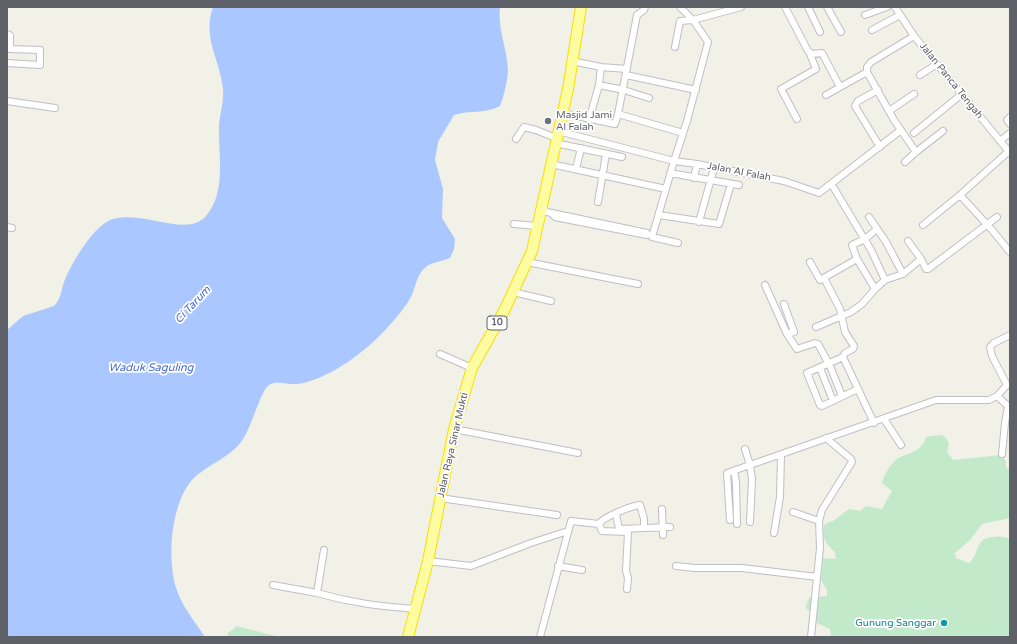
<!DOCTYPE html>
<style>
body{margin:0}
#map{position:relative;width:1017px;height:644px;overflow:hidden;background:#f1f1e7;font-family:"Varela Round",sans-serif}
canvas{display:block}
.frame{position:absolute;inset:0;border:8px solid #5e6168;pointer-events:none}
</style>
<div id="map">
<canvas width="1017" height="644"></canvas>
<div class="frame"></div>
</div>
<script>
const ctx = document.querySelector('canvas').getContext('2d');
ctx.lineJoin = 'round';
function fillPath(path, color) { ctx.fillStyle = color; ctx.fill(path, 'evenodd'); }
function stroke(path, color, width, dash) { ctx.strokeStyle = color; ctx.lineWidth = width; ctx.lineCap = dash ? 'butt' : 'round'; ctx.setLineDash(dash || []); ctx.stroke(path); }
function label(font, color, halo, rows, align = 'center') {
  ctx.font = font + ' "Varela Round",sans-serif'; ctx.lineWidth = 3.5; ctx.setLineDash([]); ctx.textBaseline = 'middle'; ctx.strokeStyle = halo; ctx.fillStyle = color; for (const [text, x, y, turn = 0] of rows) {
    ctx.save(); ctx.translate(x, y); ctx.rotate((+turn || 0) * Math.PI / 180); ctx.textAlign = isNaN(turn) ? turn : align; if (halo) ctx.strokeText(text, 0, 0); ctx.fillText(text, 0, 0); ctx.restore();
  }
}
fillPath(new Path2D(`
 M940 435 944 436 949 443 947 452 953 460 1001 455 1006 461V467L1010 470V518L982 524 971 539 955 553 956 558 969 563C980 555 974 537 994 537 999 536 1005 537 1010 539V637H831L830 629 817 623 816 614 807 610 806 606 809 598 827 596V590L821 580 823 558 836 559 835 552C826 544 820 536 825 524L833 521 849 509 860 511 866 506 882 509 892 491 882 483C884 475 890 464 897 459 908 452 922 453 926 437Z
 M237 626 279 637H228V633Z`), '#c3e9cb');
fillPath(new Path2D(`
 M213 7H500C497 29 508 50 508 72 507 84 504 95 500 106 485 114 470 110 454 115L438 142 435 160 443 189 442 218 455 239 454 249 450 258C443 261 433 262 427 266 417 273 416 286 411 297 402 313 379 338 365 349 347 364 322 380 298 384 289 385 276 380 269 385 260 391 252 428 241 442 228 459 206 465 192 480 170 505 166 564 178 593 184 609 196 623 205 637H7V330L23 316 54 306C61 299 61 291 64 282 71 264 94 224 113 219 143 210 187 238 206 216 227 191 218 155 219 125 220 113 224 101 223 89 220 59 202 38 213 7Z`), '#aac8ff');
const minor = new Path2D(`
 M785 7 808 51 812 54 822 53 840 87
 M808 7 820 32
 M827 7 841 32
 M895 7 914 36 1010 153
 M865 15 887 7
 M872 30 900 15
 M7 34 10 35V49L40 50V65L7 63
 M914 36 871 62 867 67V72L894 120 916 152 943 131
 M675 47 680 21 693 20 741 7
 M572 61 601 67 627 69
 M626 75 696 90
 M920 75 937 64
 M599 85 624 90 649 98
 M878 90 858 101 855 106 880 147
 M826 95 867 72
 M7 101 55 108
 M889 111 914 94
 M562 113 615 124 618 114 683 133
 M618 114 637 15 644 10 645 7
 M1010 117 1007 120 1010 124
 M797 119 781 89 816 69 810 54
 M589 120 599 85 601 67
 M558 131 674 161 697 164 784 181 819 193 901 130
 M914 133 962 94
 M516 139 524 127 536 130 556 138
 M1000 141 1010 133
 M555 143 622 157
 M1009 151 960 195 992 230 1010 252
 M905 162 916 152
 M551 164 666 189
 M576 169 581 148
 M670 173 739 185
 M694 178 697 164
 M832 185 871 250 885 280
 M598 202 606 154
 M541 208 547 212 647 233V235L555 217 551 213
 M659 215 719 224 731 184
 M869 217 886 242 903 274
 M699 222 714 168
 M514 224 537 226
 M923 225 960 195
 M7 227 12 228
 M908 241 921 259
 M678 243 652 237 674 161 687 121 708 42 693 20 680 7
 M857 259 852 245 865 239 877 229
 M527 262 638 284
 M810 262 820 280 857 259 875 289
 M824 278 840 309 845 332 854 346 853 349 845 353 843 357 874 423
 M765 285 787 334 794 332 784 304
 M513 292 551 301
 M816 327 851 312 862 304 875 289 885 280 903 274 921 259 926 269H928L997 217
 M787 334 797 349 815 343 818 344 830 366 842 396
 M440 354 472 368
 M843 357 807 373 820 405 822 406 858 389
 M820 368 833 401
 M997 396 1010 408
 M884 419 901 445
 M454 429 578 453
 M745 449 750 465 936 400H989L997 396 1007 385 992 356 990 347 994 343 1010 335
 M1002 454 1005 423 1008 406
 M734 471 736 482 737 524
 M440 498 557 515
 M662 509 663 535
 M793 512 819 521
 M616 514 619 529 670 527
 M730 520 727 473 750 465 752 479 750 522
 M774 533 780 497 781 455
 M428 561 471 566 531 543 568 531
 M558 566 582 570
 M676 566 695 568H742L817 577
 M273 585 317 593 324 550
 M627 589 628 578 626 571 628 532 602 531 599 524C603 517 631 506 640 505L644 519V527
 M317 593C352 603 378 606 415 609
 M540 637 571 521 599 524
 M811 637 820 548 819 521 822 510 852 462 851 459 826 438`);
const trunk = new Path2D(`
 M408 637 428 561 454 429 472 368 504 311 532 251 568 89 581 7`);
stroke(minor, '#bfbfc6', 8);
stroke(trunk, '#f9df00', 12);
stroke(minor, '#fff', 6);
stroke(trunk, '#fdfca0', 10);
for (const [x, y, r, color] of [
 [548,121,4,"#6b7280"],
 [944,623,4,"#0f9aa8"]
]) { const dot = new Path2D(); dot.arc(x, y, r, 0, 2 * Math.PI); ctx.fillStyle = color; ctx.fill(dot); stroke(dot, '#fff', 1.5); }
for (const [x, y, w] of [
 [497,323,20]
]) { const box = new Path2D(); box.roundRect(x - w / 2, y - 7, w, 14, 3); ctx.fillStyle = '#fff'; ctx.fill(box); stroke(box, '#5e6168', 1); }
label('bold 9px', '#5e6168', null, [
 ["10",497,323]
]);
label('10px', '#5e6168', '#fff', [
 ["Jalan Panca Tengah",951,81,51],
 ["Jalan Al Falah",739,172,11],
 ["Jalan Raya Sinar Mukti",453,445,-77]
]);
label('10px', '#5b616d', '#fff', [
 ["Masjid Jami",556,115],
 ["Al Falah",556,127]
], 'left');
label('10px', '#0d838f', '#fff', [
 ["Gunung Sanggar",936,623]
], 'right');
label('italic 11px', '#456aca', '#fff', [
 ["Ci Tarum",193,305,-47],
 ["Waduk Saguling",151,368]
]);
</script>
